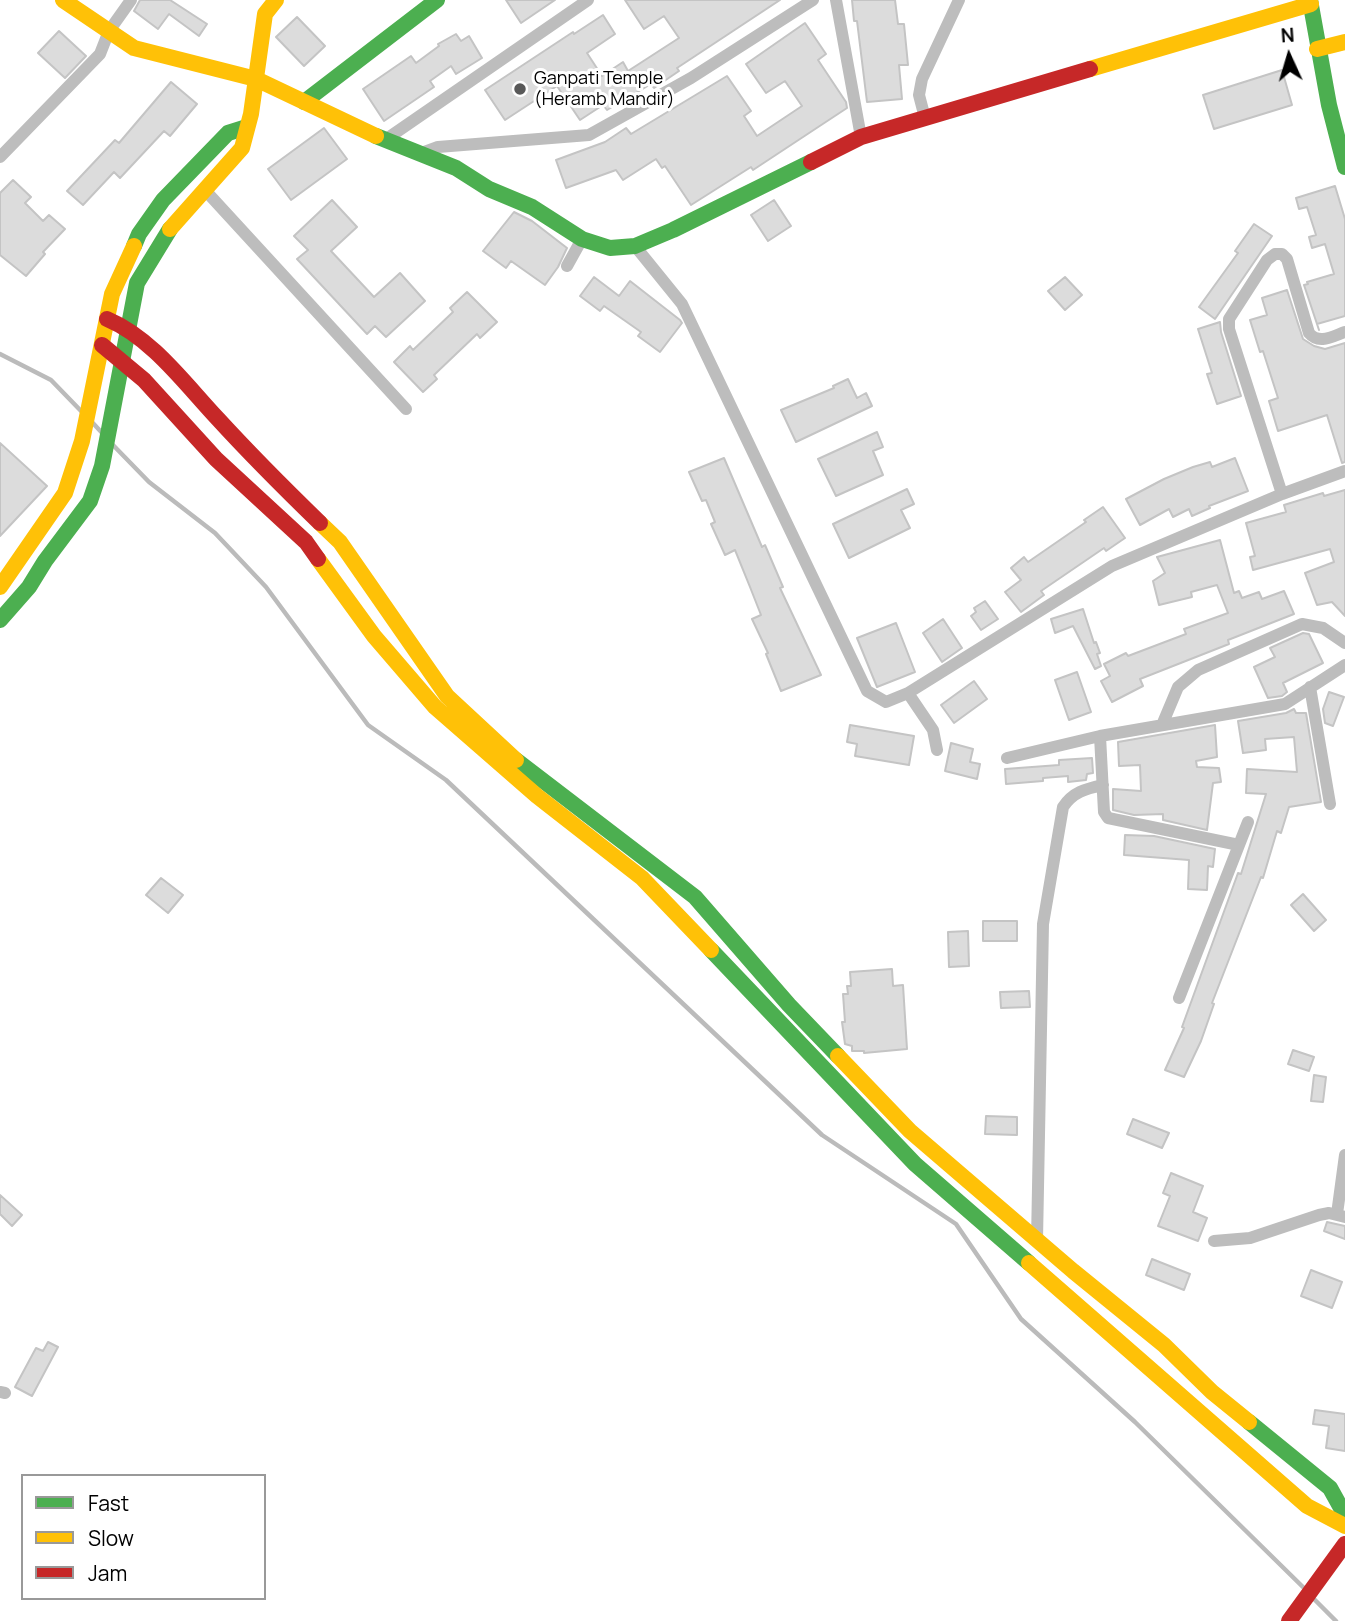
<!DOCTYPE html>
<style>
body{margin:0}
#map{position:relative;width:1345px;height:1621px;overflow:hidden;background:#fff;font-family:Manrope,sans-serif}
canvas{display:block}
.legend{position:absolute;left:21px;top:1474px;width:245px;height:126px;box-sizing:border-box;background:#fff;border:2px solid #999;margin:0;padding:9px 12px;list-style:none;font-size:21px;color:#000}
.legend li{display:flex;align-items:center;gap:14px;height:35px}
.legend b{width:35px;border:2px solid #999}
.north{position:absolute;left:1254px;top:21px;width:70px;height:70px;-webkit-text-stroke:5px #fff;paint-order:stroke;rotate:356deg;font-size:19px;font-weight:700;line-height:28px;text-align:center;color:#000}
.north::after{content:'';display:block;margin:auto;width:24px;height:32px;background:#000;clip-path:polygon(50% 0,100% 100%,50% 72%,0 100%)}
</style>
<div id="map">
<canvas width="1345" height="1621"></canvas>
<ul class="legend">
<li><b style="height:9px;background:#4caf50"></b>Fast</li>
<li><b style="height:9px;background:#ffc107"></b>Slow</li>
<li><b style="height:9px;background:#c62828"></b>Jam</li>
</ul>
<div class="north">N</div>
</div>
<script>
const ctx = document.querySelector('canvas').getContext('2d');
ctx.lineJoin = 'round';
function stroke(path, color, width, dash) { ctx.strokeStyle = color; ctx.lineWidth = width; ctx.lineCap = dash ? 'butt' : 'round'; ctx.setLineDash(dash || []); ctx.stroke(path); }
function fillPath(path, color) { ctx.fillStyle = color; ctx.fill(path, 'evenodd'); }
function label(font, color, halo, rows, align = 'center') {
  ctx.font = font + ' Manrope,sans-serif'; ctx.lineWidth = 6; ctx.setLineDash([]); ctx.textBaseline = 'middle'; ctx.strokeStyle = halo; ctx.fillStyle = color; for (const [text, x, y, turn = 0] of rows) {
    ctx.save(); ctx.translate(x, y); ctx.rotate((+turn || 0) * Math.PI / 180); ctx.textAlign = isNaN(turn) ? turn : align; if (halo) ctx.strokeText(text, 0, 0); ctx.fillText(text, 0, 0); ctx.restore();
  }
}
stroke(new Path2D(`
 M0 354 51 380 82 412
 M91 421 104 435
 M112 444 149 482 215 533 266 587 368 725 446 780 822 1135 956 1224 1021 1319 1135 1422 1306 1590
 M1312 1597 1336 1621`), '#bbb', 4.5);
const building = new Path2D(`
 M140 0H170L207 24 199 36 169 14 158 29 134 11Z
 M506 0H555L521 23Z
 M625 0H780L677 68 679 71 654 88 651 84 607 110 603 105 580 120 557 86 505 120 485 90 573 32 574 34 603 15 615 34 587 53 602 76 623 62 628 71 679 38 664 16 644 29Z
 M852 0H895L898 24H904L908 65H899L902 99 867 102 857 21H854Z
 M297 17 325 46 304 66 276 37Z
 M805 23 826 54 818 60 846 102 847 108 753 170 751 167 691 205 665 166 662 168 656 159 623 180 616 170 566 188 556 160 605 142 626 128 631 134 727 76 751 111 744 116 757 136 802 106 785 81 766 93 746 64Z
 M59 31 86 56 65 78 38 53Z
 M456 34 461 41 469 36 482 58 456 74 451 66 430 81 434 87 384 121 363 89 411 56 416 63 439 46 438 44Z
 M1282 70 1292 105 1214 129 1203 95Z
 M171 82 197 104 170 136 164 131 120 178 114 172 83 205 67 191 115 140 119 143Z
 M324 128 347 159 291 200 268 169Z
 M13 180 31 197 25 203 43 221 49 215 65 229 43 252 45 254 26 276 0 255V193Z
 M1335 186 1345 219V316L1317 324 1319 330 1304 285 1308 284 1307 282 1334 274 1325 244 1312 248 1309 237 1316 235 1307 207 1299 209 1296 198Z
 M332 200 357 227 331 251 374 297 400 273 425 301 386 337 375 326 367 334 297 259 308 250 294 236Z
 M774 200 791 226 768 241 751 215Z
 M514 212 532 221 567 248 558 267 545 285 511 261 506 268 483 251Z
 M1254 224 1272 236 1215 319 1199 307 1238 253 1235 251Z
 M594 277 619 296 630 281 680 320 682 323 660 352 638 336 641 332 604 306 600 311 580 296Z
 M1065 277 1082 295 1065 310 1048 291Z
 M1287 290 1303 339 1314 346 1325 349 1345 343V462L1342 463 1327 415 1278 431 1269 401 1278 398 1263 351 1260 352 1250 320 1267 315 1262 298Z
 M467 292 497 322 480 338 477 334 434 375 437 379 423 392 394 362 410 346 413 350 453 312 450 308Z
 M1220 322 1221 332 1241 396 1217 404 1207 374 1212 373 1198 329Z
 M848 379 857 398 866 393 872 406 796 442 781 410 834 388 833 386Z
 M877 432 883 447 873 451 883 475 836 496 818 459Z
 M0 443 47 486 0 536Z
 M724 458 762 547 765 545 783 587 780 588 821 675 781 691 766 654 768 653 752 619 761 615 750 587 735 550 725 555 711 524 715 522 706 500 702 501 689 472Z
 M1235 458 1248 491 1209 506 1210 508 1192 516 1189 509 1173 517 1169 509 1140 525 1126 499 1164 479 1193 467 1210 462 1212 467Z
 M907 489 914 504 901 510 910 528 849 558 833 524Z
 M1345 490V616L1332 602 1317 605 1305 573 1334 562 1330 549 1253 570 1250 557 1255 556 1246 523 1286 512 1284 505 1323 493 1324 496Z
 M1103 507 1125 538 1106 551 1104 548 1041 591 1044 595 1021 612 1005 592 1021 580 1011 568 1024 557 1028 562 1086 522 1084 520Z
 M1220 540 1234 593 1239 591 1242 598 1259 592 1262 599 1284 591 1294 614 1228 640 1229 644 1140 679 1143 686 1112 702 1101 681 1110 676 1104 664 1126 653 1128 656 1186 634 1184 629 1228 613 1217 585 1191 592 1192 597 1159 605 1153 581 1165 573 1157 557Z
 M985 601 998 619 981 630 971 616 976 612 974 608Z
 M1083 609 1094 643 1096 642 1100 653 1097 654 1101 666 1095 669 1073 626 1055 633 1051 619Z
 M943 619 962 648 942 662 923 633Z
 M896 623 915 672 877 687 857 638Z
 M1303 633 1309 634 1323 663 1283 683 1287 692 1282 696 1268 698 1254 667 1275 657 1270 648Z
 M1077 672 1091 712 1069 720 1055 680Z
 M974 681 987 699 954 723 941 705Z
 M1329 692 1344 697 1333 726 1325 723 1323 709Z
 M1294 709 1296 713H1306L1321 802 1289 807 1281 833 1277 831 1263 878 1261 877 1212 1003 1214 1004 1201 1041 1184 1077 1165 1070 1184 1028 1182 1027 1238 873 1241 874 1266 794 1246 793 1247 769 1297 772 1294 737 1265 739 1266 750 1243 753 1238 721 1286 713Z
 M850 725 914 736 909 765 855 756 857 744 847 742Z
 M1215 725 1217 757 1196 761 1197 767 1219 768 1221 782 1213 783 1207 830 1163 820V814L1134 815 1113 810V789L1141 791 1140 765 1119 766 1118 742Z
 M951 743 973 749 970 762 980 764 977 779 945 771Z
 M1092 758 1093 773 1087 774 1086 780 1068 782V776L1043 778V781L1006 784 1005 769 1059 765V760Z
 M1125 835 1154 836 1215 849 1213 867 1208 866 1207 890 1188 889 1189 860 1124 855Z
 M161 878 183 895 168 913 146 895Z
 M1303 894 1326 920 1314 931 1291 905Z
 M983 921H1017V941H983Z
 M968 931 969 966 949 967 948 932Z
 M892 969 893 986 903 985 907 1049 864 1053V1051H852V1046L845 1044 842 1022H845L843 994H848L847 986H851L850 972Z
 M1029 991 1030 1007 1001 1008 1000 992Z
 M1293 1050 1314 1057 1309 1071 1288 1064Z
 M1314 1075 1326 1077 1323 1102 1311 1101Z
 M986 1116 1017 1117V1135L985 1134Z
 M1133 1119 1169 1133 1162 1148 1127 1134Z
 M1171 1173 1203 1186 1193 1212 1207 1218 1198 1241 1158 1226 1170 1196 1163 1193Z
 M0 1195 22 1215 12 1226 0 1214Z
 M1327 1222 1345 1226V1239L1324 1231Z
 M1152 1259 1190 1274 1184 1290 1146 1275Z
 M1311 1270 1342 1282 1332 1308 1301 1296Z
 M48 1342 58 1347 32 1396 15 1387 36 1348 43 1351Z
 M1315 1410 1345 1414V1451L1326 1448 1329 1426 1313 1424Z`);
fillPath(building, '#dcdcdc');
stroke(building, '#c4c4c4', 2);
stroke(new Path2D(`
 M836 0 861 137
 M925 118 919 95 922 79 959 0
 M385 140 588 0
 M419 154 438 147 589 135 691 78 813 0
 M0 157 100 54 109 31 131 0
 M204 189 406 409
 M635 246 682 304 867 691 886 702 908 693 1112 566 1282 494 1345 471
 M567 266 582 239
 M1282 494 1229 329V319L1267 260 1275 254H1282L1287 259 1309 333C1319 345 1333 336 1345 332
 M1310 687 1330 804
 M908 693 933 730 937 750
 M1162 725 1178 687 1198 670 1302 624 1323 628 1345 643
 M1100 736 1104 812 1108 818 1239 845
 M1007 758 1100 736 1285 704 1345 665
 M1179 998 1248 822
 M1337 1214 1345 1155
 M1037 1240 1043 924 1063 807C1073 792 1085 789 1103 785
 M1214 1241 1250 1238 1319 1215 1329 1213 1345 1217
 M0 1392 5 1393`), '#bdbdbd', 12);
stroke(new Path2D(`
 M1310 0 1329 105 1345 167
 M304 102 437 0
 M376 136 456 168 489 189 532 207 582 239 610 248 635 246 673 230 811 162
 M134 246 139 234 163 200 228 133 247 127
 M0 620 29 587 45 561 90 501 102 466 137 283 170 229
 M516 760 695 897 789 1005 838 1056
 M711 950 915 1164 1029 1263
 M1249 1422 1330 1488 1345 1515`), '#4caf50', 16);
stroke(new Path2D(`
 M63 0 134 48 256 79 376 136
 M1317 49 1345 42
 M1090 69 1311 4
 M170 229 242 148 251 114 265 14 276 0
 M320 523 340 542 447 696 516 760
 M318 559 374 636 435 707 537 796 642 878 711 950
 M0 587 65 493 82 441 112 294 134 246
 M838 1056 910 1131 1073 1271 1164 1345 1212 1392 1249 1422
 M1029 1263 1307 1506 1345 1526`), '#ffc107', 16);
stroke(new Path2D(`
 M811 162 861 137 1090 69
 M107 319C152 338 185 384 218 419 251 455 285 489 320 523
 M102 345 144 380 216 459 306 542 318 559
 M1289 1621 1345 1544`), '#c62828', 16);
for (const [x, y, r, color] of [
 [520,89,7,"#595959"]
]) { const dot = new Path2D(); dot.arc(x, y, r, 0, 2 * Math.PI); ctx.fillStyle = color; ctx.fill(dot); stroke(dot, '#fff', 2.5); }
label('18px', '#000', '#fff', [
 ["Ganpati Temple",534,79],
 ["(Heramb Mandir)",534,100]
], 'left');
</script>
